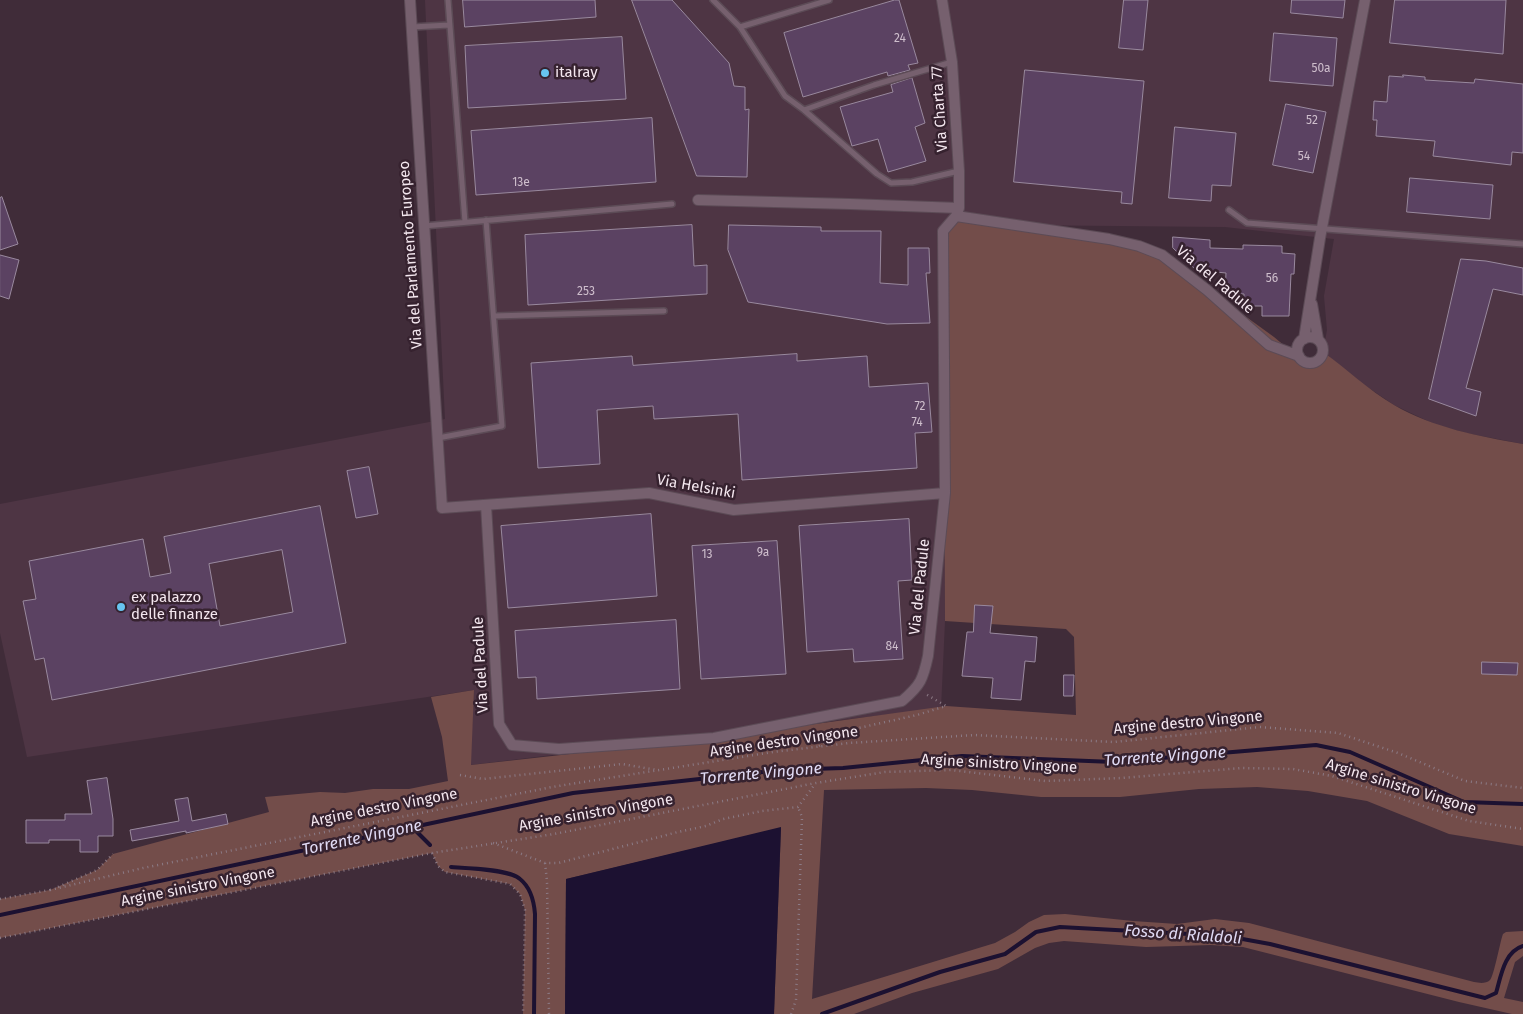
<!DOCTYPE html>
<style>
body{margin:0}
canvas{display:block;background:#402c39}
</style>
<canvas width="1523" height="1014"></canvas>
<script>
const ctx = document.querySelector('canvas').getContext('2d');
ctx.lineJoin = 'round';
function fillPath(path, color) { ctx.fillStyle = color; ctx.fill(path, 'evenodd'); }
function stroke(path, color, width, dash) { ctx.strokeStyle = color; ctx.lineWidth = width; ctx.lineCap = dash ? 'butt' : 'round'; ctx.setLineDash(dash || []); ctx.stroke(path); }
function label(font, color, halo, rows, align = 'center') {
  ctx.font = font + ' "Fira Sans",sans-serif'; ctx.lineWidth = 5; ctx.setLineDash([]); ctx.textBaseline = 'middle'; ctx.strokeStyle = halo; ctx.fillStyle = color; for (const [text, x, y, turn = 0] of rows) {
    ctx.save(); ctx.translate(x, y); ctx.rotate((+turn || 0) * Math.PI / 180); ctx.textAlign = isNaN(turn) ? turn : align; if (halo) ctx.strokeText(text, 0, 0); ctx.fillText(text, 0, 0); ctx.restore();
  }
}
fillPath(new Path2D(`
 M425 0H1523V444L1466 433 1434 424 1394 405 1363 384 1323 352 1327 330 1324 296 1334 239 1225 227 1013 225 943 231 945 621 941 708 470 765 474 690 27 757 0 633V504L445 419Z`), '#4e3544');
fillPath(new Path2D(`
 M956 216 1166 254 1183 265 1245 316 1274 337 1304 362C1313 365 1320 361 1323 352 1347 369 1368 390 1394 405 1434 428 1478 436 1523 444V846L1449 834 1367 801 1308 791 1257 787 1199 789 1120 797H1041L972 790 926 788 824 790 812 999 995 943 1015 932 1029 922 1044 915 1065 914 1133 921 1177 924 1215 919 1249 923 1474 982C1479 983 1486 984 1490 980 1494 976 1500 942 1503 934L1506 932 1523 931V956L1515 962 1504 998 1523 1002V1014H1512L1459 1002 1243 947 1211 945 1146 947 1064 941 1049 943 1035 948 998 969 912 993 854 1014H774L781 828 566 879 565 1014H523L525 910 520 894 510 884 445 872 438 866 432 853 0 938V899L50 890 97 870 113 854 269 812 265 797 320 792 345 793 373 789H409L448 781 442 737 431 697 474 690 471 765 714 738 946 706 1076 715 1074 637 1066 629 945 621 943 231Z`), '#734d4a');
fillPath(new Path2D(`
 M781 827 774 1014H565L566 879Z`), '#1c1131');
stroke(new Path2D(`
 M413 828 430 845
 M451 867C466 868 509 869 520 879 530 887 534 901 535 914L534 1014
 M0 915 573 793 781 770 843 768 962 756 1114 762 1316 745 1350 752 1464 802 1523 804
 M822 1014 940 972 1005 954 1036 932 1060 927 1226 936 1270 944 1485 998 1496 993C1501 976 1504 952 1523 946`), '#1c1131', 4);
const building = new Path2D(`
 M463 0H595L596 17 465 27Z
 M632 0H672L729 63 734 86 745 87V110L749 109 747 177 697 176Z
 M895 0H899L918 63 908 65 910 70 888 76 887 72 803 97 784 33Z
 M1124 0H1148L1143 50 1119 48Z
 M1292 0H1345L1343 18 1291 13Z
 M1395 0H1506L1503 54 1390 43Z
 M1274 33 1337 38 1333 86 1270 81Z
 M622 37 626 99 468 108 465 46Z
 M1025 70 1144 81 1132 204 1121 203 1122 192 1014 182Z
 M1403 75 1425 77V80L1474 83 1475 79 1523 84V153L1512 152 1511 165 1433 156 1435 141 1376 136 1377 120H1373L1374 101 1387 102 1389 76 1403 77Z
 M912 78 925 123 915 127 926 161 888 172 878 139 852 146 840 107 893 92 891 85Z
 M1286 104 1326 112 1313 173 1273 165Z
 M652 118 656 182 476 195 471 131Z
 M1175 127 1236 133 1231 186 1212 185 1211 201 1169 198Z
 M1410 178 1493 185 1490 219 1407 212Z
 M2 197 18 244 0 250V198Z
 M692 225 694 266 707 265V294L528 305 525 235Z
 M729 225 821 227V231H881L880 283 908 285V248H929L930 273H926L930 323 887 324 748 302 728 250Z
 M1173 237 1210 240V248L1243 249V245L1282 246V253L1295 254 1294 274H1291L1289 316H1262V306H1244V294L1225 293 1226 273 1196 270 1173 248Z
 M0 255 19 260 9 299 0 296Z
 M1461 259 1486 261 1523 268V295L1493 289 1466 388 1481 392 1476 416 1429 399Z
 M797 354V361L867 356 869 387 928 383 932 432 915 433 917 468 742 480 738 414 654 419 653 406 597 410 600 464 538 468 531 363 632 356 633 365Z
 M369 467 378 514 356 518 347 471Z
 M320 506 346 643 52 700 44 658 35 660 23 601 36 599 29 561 143 539 150 577 171 573 164 537ZM282 550 293 612 220 626 209 564Z
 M651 514 657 596 508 608 501 526Z
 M909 519 912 580 898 581 903 659 854 662 853 649 807 652 799 526Z
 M777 541 786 674 701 679 692 546Z
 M975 605 993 606 990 633 1037 637 1035 662 1025 661 1021 700 991 698 993 678 962 676 967 632H973Z
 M676 620 680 689 537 699 536 677 518 678 515 631Z
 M1482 662 1518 663 1517 675 1482 674Z
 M1064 675H1074L1073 696H1064Z
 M107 778 113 819V836H98V852H80V840H49V843H26V820H65V814H92L87 781Z
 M188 798 192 821 226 814 228 824 186 833V831L132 841 130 830 179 821 175 800Z`);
fillPath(building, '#5b4262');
stroke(building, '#99899e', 1);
const service = new Path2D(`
 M448 0 465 222
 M713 0 740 27 829 0
 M412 27 449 25
 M740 27 785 96 804 110 874 85 952 62
 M804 110 877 174 891 183 912 182 959 171
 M1229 210 1247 223 1523 244
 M424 226 672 204
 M494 316 664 311
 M438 438 502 426 486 220`);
const minor = new Path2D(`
 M410 0 442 508 649 493 734 510 945 493
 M698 200 850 204 959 208
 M956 216 1109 239 1139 246 1162 255 1207 290 1269 345 1299 356
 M1312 304 1318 339
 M1297 350a13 13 0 1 1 26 0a13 13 0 1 1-26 0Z
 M1304 339 1320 238 1365 0
 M486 505 499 724 512 745 559 749 714 738 902 701C921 685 923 679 928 656L945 493 943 231 956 216 959 208V171L952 62 942 0`);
stroke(service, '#5c4b56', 8);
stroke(minor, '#5c4b56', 12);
stroke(new Path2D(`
 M819 746 845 731 917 715 946 706 924 693
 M460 775 483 779 622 764 657 770
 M493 843 545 863H558L678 832 706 826 723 819 762 811 798 807 815 784
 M432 853 438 866 445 872 510 884 520 894 525 910 523 1014
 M545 863 547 881 549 1014
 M58 887 97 870 113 854
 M50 890 143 868 552 787 773 752 849 743 974 735 1114 742 1260 727 1338 733 1398 753 1465 781 1523 788
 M0 899 50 890
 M0 938 432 853 554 834 816 783 885 772 951 770 1045 781 1122 778 1241 768 1293 769 1332 776 1469 821 1523 829
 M791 1014 796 1000 802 817 798 807`), '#8c7b86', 2.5, [1, 4]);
stroke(service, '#76606e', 5);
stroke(minor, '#76606e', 10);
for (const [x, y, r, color] of [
 [545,73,5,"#67c4f0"],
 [121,607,5,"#67c4f0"]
]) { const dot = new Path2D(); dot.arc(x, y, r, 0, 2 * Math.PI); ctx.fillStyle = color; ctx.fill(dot); stroke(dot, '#36222f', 2); }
label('12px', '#cebecc', null, [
 ["24",900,39],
 ["50a",1321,69],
 ["52",1312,121],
 ["54",1304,157],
 ["13e",521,183],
 ["56",1272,279],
 ["253",586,292],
 ["72",920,407],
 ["74",917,423],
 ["9a",763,553],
 ["13",707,555],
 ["84",892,647]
]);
label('15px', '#f4e7ef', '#36222f', [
 ["italray",555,73],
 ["ex palazzo",131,598],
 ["delle finanze",131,615]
], 'left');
label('15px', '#f4e7ef', '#36222f', [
 ["Via Charta 77",940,109,-94],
 ["Via del Parlamento Europeo",411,255,-94],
 ["Via del Padule",1215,280,40],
 ["Via Helsinki",696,487,10],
 ["Via del Padule",920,587,-84],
 ["Via del Padule",481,665,-93],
 ["Argine destro Vingone",1188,723,-5],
 ["Argine destro Vingone",784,742,-8],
 ["Argine sinistro Vingone",999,764,3],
 ["Argine sinistro Vingone",1401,787,17],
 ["Argine destro Vingone",384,808,-11],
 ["Argine sinistro Vingone",596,813,-10],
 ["Argine sinistro Vingone",198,887,-11]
]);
label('italic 16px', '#e1dbf5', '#36222f', [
 ["Torrente Vingone",1165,757,-4],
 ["Torrente Vingone",761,774,-5],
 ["Torrente Vingone",362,838,-12],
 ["Fosso di Rialdoli",1183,935,4]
]);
</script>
